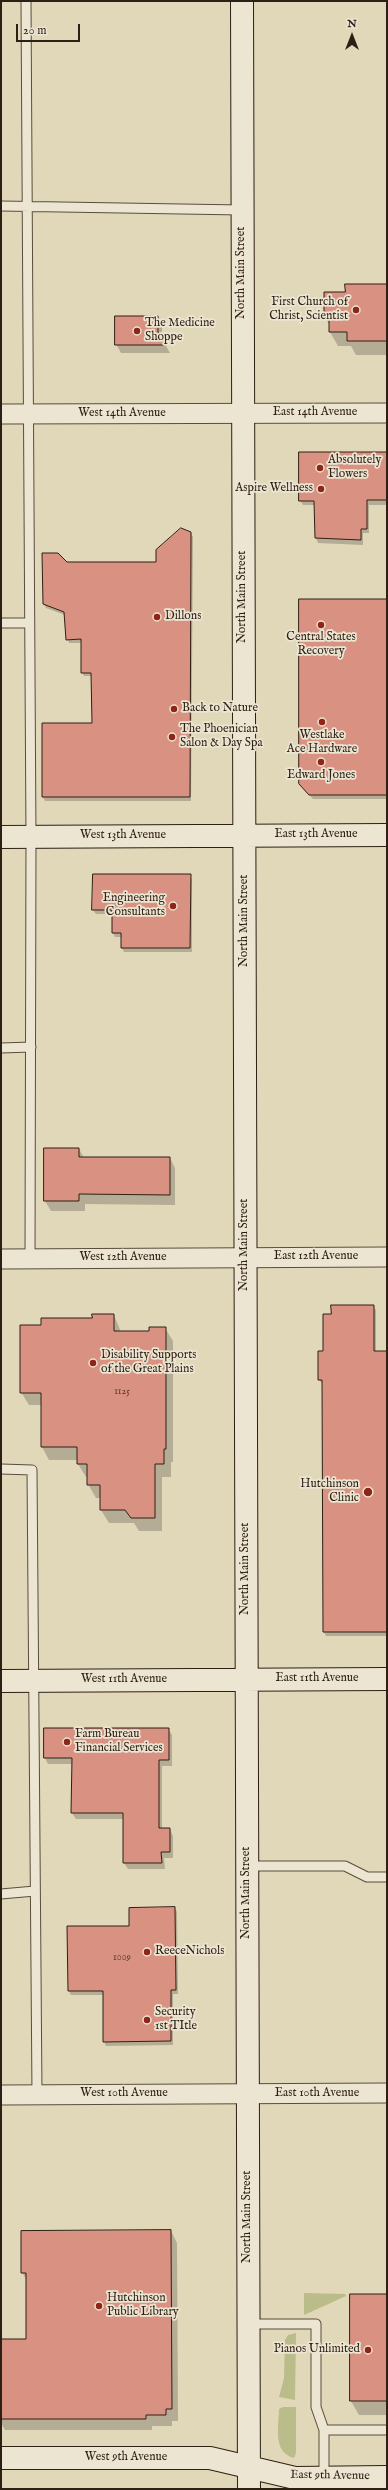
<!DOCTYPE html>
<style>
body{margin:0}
#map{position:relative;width:388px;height:2490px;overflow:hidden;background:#e1d7b9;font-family:"IM FELL English",serif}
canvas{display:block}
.frame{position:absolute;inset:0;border:2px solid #2e1f14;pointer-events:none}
.north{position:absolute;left:332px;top:16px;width:40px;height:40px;-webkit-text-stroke:3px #ece5d2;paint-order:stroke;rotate:0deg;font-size:11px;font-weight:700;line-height:16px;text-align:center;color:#2e1f14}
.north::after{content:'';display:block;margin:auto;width:14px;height:18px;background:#2e1f14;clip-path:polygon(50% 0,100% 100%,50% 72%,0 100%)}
.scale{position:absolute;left:16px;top:24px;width:64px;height:18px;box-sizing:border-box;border:2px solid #2e1f14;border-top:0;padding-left:5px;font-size:12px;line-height:14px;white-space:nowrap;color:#2e1f14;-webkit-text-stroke:3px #ece5d2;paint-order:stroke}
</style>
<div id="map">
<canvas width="388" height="2490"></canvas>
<div class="frame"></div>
<div class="north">N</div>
<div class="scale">20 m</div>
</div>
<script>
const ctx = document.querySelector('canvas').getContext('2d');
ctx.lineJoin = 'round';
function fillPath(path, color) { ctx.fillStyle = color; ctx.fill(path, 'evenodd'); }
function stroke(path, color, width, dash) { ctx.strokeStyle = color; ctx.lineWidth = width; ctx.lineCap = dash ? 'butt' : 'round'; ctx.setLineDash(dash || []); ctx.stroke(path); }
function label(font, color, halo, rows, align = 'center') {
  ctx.font = font + ' "IM FELL English",serif'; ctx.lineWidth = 3.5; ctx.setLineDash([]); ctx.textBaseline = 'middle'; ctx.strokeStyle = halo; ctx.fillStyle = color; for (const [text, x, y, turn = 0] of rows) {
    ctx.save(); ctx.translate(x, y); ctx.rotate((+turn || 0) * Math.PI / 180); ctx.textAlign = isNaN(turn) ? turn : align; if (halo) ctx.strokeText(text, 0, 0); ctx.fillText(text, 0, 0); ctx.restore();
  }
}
fillPath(new Path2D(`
 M304 2293 345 2294 346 2296 304 2315Z
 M296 2333 295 2400 279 2397 284 2378 285 2340 288 2335Z
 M283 2407H296V2453L294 2458C272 2452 279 2426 279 2409Z`), '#babc8a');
fillPath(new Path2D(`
 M387 284V355H356L351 346H338L330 332V325L325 318 346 293Z
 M158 317 162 325V339L170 353H121L116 344Z
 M387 453V505H369V533H363V545L318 543 316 538 315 505H303L300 500Z
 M191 533 193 537 191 801H45L43 797 93 724 92 676H84L82 672V643H69L65 615 46 608 44 604 67 563H157Z
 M387 600V799H313L300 784Z
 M190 875 192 880V952H124L122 948V937H115L113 933V914H96L93 910Z
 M79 1149 84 1158H170L175 1168V1205L85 1204V1211H51L45 1201Z
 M373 1306 376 1310V1352H387V1636H326L324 1632 323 1384 319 1380 332 1315Z
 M114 1315 121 1332H150L165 1328 173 1341V1462H171V1477H162V1531H139L134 1523H109L101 1510V1498H96L88 1484V1477H86L78 1464V1460H49L42 1447V1405H29L21 1392 42 1326Z
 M168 1729 172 1735V1766H162V1829H170L173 1836V1858H164L165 1869H128L124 1863V1819H76L72 1813 73 1764H48L45 1758Z
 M175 1908 177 1912 178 1994H173V2045L106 2046 104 2041V1995H71L69 1991 68 1927H130Z
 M171 2231 177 2243 178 2421H172V2426H152V2430H5L1 2423V2340H27V2281L22 2272Z
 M387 2295V2415H359L351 2401Z`), '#0003');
const building = new Path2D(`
 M345 284H387V341H347V332H329V318H324V292H345Z
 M115 316H158V332L167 345H115Z
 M299 452H387V500H367V529H361V540L315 538 314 501H299Z
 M181 528 191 532 190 797H42V723H92L91 673H81V639L66 640 64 612 43 604 42 553H58L67 562H156V550Z
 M299 599H387V795H309L299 784Z
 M93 874H191L190 948H121V933H112V910H92Z
 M44 1148H79V1157H170V1195L79 1194V1201H44Z
 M331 1305H374V1351H387V1632H323L322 1380H318V1351H323V1314H331Z
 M92 1314H114V1331H149V1327H166V1449H164V1464H155V1518H131L125 1510H100V1485H87V1464H77V1447H41V1393H20V1325H41V1318H92Z
 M44 1728H169V1760H159V1828H170V1852H161L162 1863H123V1813H71L72 1758H44Z
 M175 1907 176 1990H171V2041L103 2042V1991H68L67 1926H129V1908Z
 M171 2230 172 2409H166V2415H146V2419H1V2339H26V2273H21V2231Z
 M350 2294H387V2401H350Z`);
fillPath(building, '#d99182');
stroke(building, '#2e1f14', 1);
const lane = new Path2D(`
 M26 1 31 837 30 1259
 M1 206 242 210
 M1 623H29
 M1 1048 31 1047
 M1 1469 32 1470 37 2095
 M247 1866H345L367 1877H387
 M1 1894 35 1891
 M249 2324H316V2407L324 2430V2478
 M324 2430H387`);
const street = new Path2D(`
 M1 414 387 413
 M1 1259 387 1257
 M1 2095 387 2093`);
const secondary = new Path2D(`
 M242 1 249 2489
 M1 837 387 835
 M1 1681 387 1679
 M1 2458H210L295 2478 387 2477`);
stroke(lane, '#5b4d3d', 11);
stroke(street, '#5b4d3d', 21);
stroke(secondary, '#2e1f14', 24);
stroke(lane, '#ece5d2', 9);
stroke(street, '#ece5d2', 19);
stroke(secondary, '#ece5d2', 22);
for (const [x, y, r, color] of [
 [356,310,4,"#8f2418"],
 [137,331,4,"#8f2418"],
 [320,468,4,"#8f2418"],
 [321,489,4,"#8f2418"],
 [157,617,4,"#8f2418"],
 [321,625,4,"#8f2418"],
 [174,709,4,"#8f2418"],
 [322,722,4,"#8f2418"],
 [172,737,4,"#8f2418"],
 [321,762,4,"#8f2418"],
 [173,906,4,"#8f2418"],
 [93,1363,4,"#8f2418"],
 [368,1492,5,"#8f2418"],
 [67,1742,4,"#8f2418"],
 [147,1952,4,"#8f2418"],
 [147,2020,4,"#8f2418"],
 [99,2306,4,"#8f2418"],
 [368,2350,4,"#8f2418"]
]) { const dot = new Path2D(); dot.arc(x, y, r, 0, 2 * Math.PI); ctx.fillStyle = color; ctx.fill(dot); stroke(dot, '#ece5d2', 1.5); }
label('10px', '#593c30', null, [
 ["1125",122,1392],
 ["1009",122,1958]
]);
label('12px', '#2e1f14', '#ece5d2', [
 ["North Main Street",242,273,-90],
 ["East 14th Avenue",315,413],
 ["West 14th Avenue",122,414],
 ["North Main Street",243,597,-90],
 ["East 13th Avenue",316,835],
 ["West 13th Avenue",123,836],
 ["North Main Street",245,921,-90],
 ["North Main Street",245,1245,-90],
 ["East 12th Avenue",316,1257],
 ["West 12th Avenue",123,1258],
 ["North Main Street",246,1569,-90],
 ["East 11th Avenue",317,1679],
 ["West 11th Avenue",124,1680],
 ["North Main Street",247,1893,-90],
 ["West 10th Avenue",124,2094],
 ["East 10th Avenue",317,2094],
 ["North Main Street",248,2217,-90],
 ["West 9th Avenue",126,2458],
 ["East 9th Avenue",330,2476,1]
]);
label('12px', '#2e1f14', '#ece5d2', [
 ["First Church of",348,303,"right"],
 ["Christ, Scientist",348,317,"right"],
 ["The Medicine",145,324],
 ["Shoppe",145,338],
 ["Absolutely",328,461],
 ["Flowers",328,475],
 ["Aspire Wellness",313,489,"right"],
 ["Dillons",165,617],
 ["Central States",321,638,"center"],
 ["Recovery",321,652,"center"],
 ["Back to Nature",182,709],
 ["The Phoenician",180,730],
 ["Salon & Day Spa",180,744],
 ["Westlake",322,736,"center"],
 ["Ace Hardware",322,750,"center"],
 ["Edward Jones",321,776,"center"],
 ["Engineering",165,899,"right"],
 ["Consultants",165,913,"right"],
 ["Disability Supports",101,1356],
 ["of the Great Plains",101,1370],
 ["Hutchinson",359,1485,"right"],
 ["Clinic",359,1499,"right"],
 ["Farm Bureau",75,1735],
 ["Financial Services",75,1749],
 ["ReeceNichols",155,1952],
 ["Security",155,2013],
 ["1st TItle",155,2027],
 ["Hutchinson",107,2299],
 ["Public Library",107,2313],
 ["Pianos Unlimited",360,2350,"right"]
], 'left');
</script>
